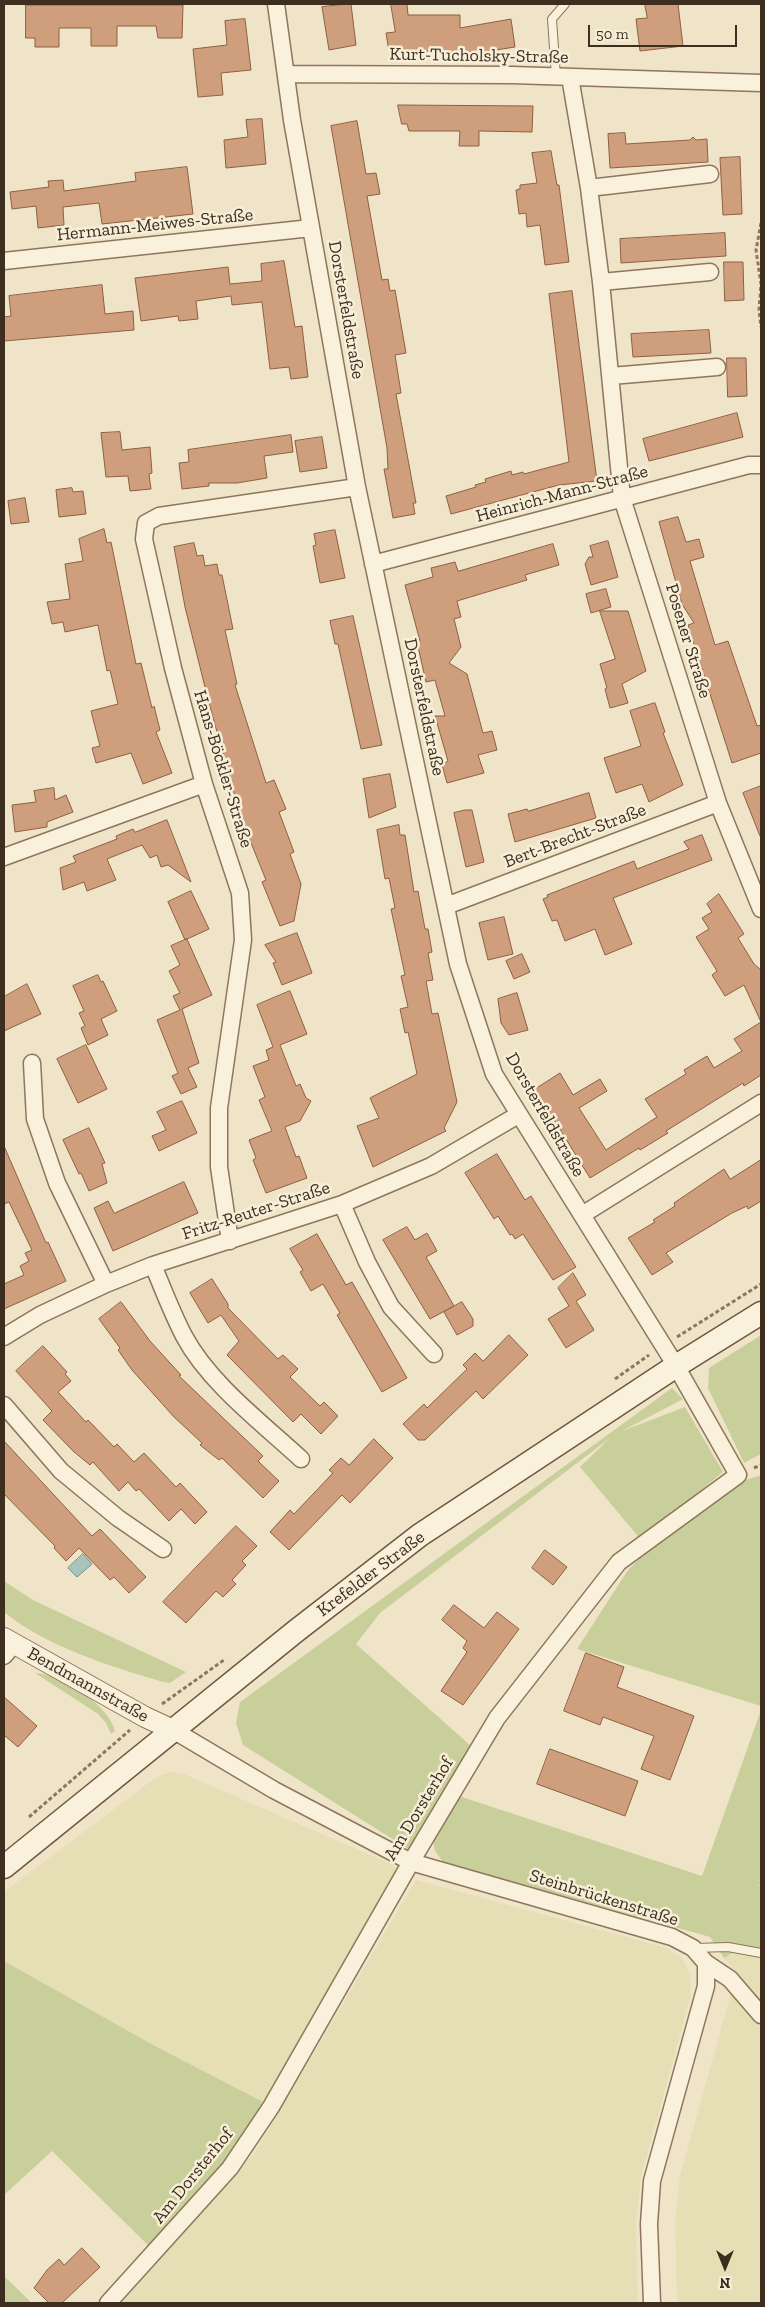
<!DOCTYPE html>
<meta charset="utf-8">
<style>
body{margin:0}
#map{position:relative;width:765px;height:2307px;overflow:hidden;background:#f0e4c8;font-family:"Zilla Slab",serif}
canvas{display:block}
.frame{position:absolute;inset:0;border:5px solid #3d2e20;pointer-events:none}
.north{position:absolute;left:700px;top:2242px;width:50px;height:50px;-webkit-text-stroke:4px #f7eed8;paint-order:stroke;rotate:180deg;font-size:14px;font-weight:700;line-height:20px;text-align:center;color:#3d2e20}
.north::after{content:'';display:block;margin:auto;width:18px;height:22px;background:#3d2e20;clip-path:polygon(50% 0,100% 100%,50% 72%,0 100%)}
.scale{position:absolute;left:588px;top:25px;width:149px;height:22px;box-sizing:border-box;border:2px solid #3d2e20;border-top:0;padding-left:6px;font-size:15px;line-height:18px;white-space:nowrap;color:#3d2e20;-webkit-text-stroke:4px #f7eed8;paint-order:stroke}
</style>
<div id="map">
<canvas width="765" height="2307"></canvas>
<div class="frame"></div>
<div class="north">N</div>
<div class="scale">50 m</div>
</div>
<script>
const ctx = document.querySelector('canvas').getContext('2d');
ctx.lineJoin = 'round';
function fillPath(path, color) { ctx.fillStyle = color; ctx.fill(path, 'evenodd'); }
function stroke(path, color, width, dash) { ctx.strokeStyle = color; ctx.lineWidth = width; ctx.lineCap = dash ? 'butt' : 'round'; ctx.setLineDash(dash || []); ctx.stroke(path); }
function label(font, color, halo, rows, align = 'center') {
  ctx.font = font + ' "Zilla Slab",serif'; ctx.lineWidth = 5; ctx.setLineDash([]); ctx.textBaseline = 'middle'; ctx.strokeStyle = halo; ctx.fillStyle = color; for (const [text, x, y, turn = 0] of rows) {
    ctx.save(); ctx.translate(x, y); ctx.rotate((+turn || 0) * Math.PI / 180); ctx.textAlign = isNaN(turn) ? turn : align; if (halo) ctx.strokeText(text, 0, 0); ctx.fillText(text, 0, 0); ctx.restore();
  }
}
fillPath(new Path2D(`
 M172 1772 184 1774 393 1865 397 1870 396 1878 267 2104 155 2046 4 1961V1892L147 1784 161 1775Z
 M416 1880 667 1948 682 1958 690 1973 691 1995 641 2177 636 2223 638 2303H122L255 2152Z
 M742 1947 761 1953V2002L724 1958Z
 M731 1993 761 2028V2303H677L675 2222 680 2176Z`), '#e6deb5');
fillPath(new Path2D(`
 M761 1335V1454L744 1463 708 1388 709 1368Z
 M672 1388 683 1399 622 1431 685 1407 723 1472 641 1540 580 1467 610 1438 380 1613 356 1644 479 1753 410 1850 243 1745 236 1723 240 1702Z
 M761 1475V1706L577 1649 628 1570 649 1549 743 1481Z
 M4 1581 33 1600 186 1672 170 1683 163 1682C112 1667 45 1646 4 1612Z
 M35 1673C61 1674 109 1705 115 1731L111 1734 106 1723 98 1714Z
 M761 1710V1885H757L761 1886V1953L742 1947 724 1958 710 1937 443 1862 435 1851 433 1841 456 1795 702 1876Z
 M4 1961 155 2046 267 2104 230 2168 155 2252 52 2151 4 2195Z
 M4 2276 32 2303H4Z`), '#c9cf9b');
const water = new Path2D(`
 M83 1554 92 1564 77 1577 68 1568Z`);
fillPath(water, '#a9c4bc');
stroke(water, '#6f938a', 1);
const building = new Path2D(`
 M351 4 356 45 329 50 322 7Z
 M391 4H407L408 15H460V28L511 19 515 47 483 52 411 51V54L399 55 398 49 389 51 386 33 395 32Z
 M645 4H678L683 46 640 51 636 19 647 18Z
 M26 5H183L182 38H158L156 26H117V46H91V28H59V47H35V38H26Z
 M245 19 251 70 221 73 223 95 198 97 193 49 227 45 225 21Z
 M398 105 533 106 532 132 479 131V146H459L460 131H409L407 124H402Z
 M262 119 266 164 226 168 224 140 248 137 246 120Z
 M357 121 366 174 376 173 380 194 367 196 382 280 388 279 390 291 395 290 406 353 395 355 401 393 396 394 416 503H413L415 514 393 518 384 469H388L387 448 331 126Z
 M625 133 626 144 690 140 693 137 696 140 707 139 708 162 610 168 608 134Z
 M551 151 557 185H559L569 262 545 265 540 225 527 227 526 213 519 214 516 190 520 189V185L537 183 532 153Z
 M740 157 742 214 723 215 720 158Z
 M187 167 193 214 102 224 99 203 63 207 64 225 38 228 36 206 12 209 10 192 49 187 48 181 63 180 64 191 136 181 135 173Z
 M725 233 726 256 621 263 620 239Z
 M284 261 295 327 302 326 308 377 291 379 289 367 270 369 262 302 232 305 231 296 196 301 198 319 179 321 178 316 141 321 135 278 228 267 230 284 262 281 261 264Z
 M724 262H743L744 300 725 301Z
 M102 285 105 314 133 311 134 330 4 341V317L11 316 9 296Z
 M572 291 597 481 559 485 451 514 446 496 476 487 475 485 486 482 485 479 511 471 512 475 523 472 524 474 569 462 549 294Z
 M709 330 711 353 633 357 631 334Z
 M727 358H746L747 396 728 397Z
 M737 413 743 437 649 461 643 439Z
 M120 432 122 450 150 447 152 473 149 474 151 489 130 491 128 476 106 477 101 433Z
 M291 435 293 452 264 456 267 478 237 483H209V486L182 489 179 463 189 462 188 450Z
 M322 437 327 468 300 472 295 441Z
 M72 488 73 492 83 491 86 514 59 517 56 490Z
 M25 498 29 522 11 524 8 501Z
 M678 517 686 542 699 539 704 557 690 561 715 645 728 641 757 726 761 725V753L732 763 688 625 694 623 682 604 659 522Z
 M104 529 107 543 111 542 136 664 141 663 152 708 154 706 160 730 156 732 172 773 143 784 131 753 96 763 92 748 100 746 91 711 118 704 110 670 107 671 98 625 65 632 63 622 52 624 47 602 70 599 65 564 83 561 79 539Z
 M335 530 345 578 320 583 313 546 316 545 314 534Z
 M608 541 618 577 591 585 585 564 589 557H593L590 546Z
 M194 543 197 556 203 555 205 566 217 564 219 575H222L233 629 225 630 237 684 235 685 266 783 274 780 286 809 279 812 294 852 290 854 301 884 294 921 280 926 262 882 266 880 241 818 209 703 185 607 174 547Z
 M553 544 559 565 525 575 527 580 457 601 461 617 454 619 461 647 449 663 467 674 483 733 492 731 497 750 478 755 484 773 447 783 442 765 448 761 435 716H445L435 680 426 682 417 642 420 641 405 585 433 577 431 568 455 562 458 571Z
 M606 589 611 607 591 613 586 594Z
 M600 611H628L646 671 622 684 628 703 610 708 605 689 607 688 600 664 615 659Z
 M353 616 382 745 361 749 338 644H335L330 621Z
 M655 703 665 732 663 733 683 785 649 802 642 784 616 793 604 758 641 746 630 711Z
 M390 774 396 807 369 818 363 779Z
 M761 786V836H760L743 793Z
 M54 788 55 800 66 795 73 812 47 822V827L15 832 12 805 36 802 34 791Z
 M589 793 596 818 515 842 508 814 527 809 528 811Z
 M465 810H472L484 862 466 867 454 813Z
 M167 820 191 882 168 865 161 867 157 855 150 858 142 845 107 859 116 880 87 891 84 882 63 890 60 868 76 862 73 856 117 839 116 836 133 829 135 832Z
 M399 825 400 835H405L414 892 418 891 425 929H428L432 952 428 953 433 980 426 981 432 1014 438 1013 457 1102 444 1128 446 1131 373 1167 357 1126 379 1118 370 1098 417 1074 408 1032 405 1033 400 1009 408 1007 401 976 405 975 391 909 395 908 389 878 385 879 377 830Z
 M702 835 712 860 613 898 632 944 605 955 595 929 565 941 557 920 552 921 543 899 548 897 547 895 634 861 637 869 689 849 684 842Z
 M191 891 209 929 185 940 168 902Z
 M719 894 744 934 738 938 754 964 761 970V1075L744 1086 743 1083 666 1131 668 1133 640 1150 639 1148 590 1178 535 1089 560 1073 573 1095 600 1079 607 1091 579 1108 606 1150 657 1117 645 1099 686 1074 684 1070 707 1056 714 1068 742 1051 734 1039 761 1022 744 985 725 996 712 975 717 971 696 937 709 929 702 918 712 912 707 904Z
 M504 917 513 954 488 960 479 923Z
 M297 933 312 973 282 985 273 963 276 962 265 945Z
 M187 939 212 995 182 1009 199 1063 188 1068 197 1087 181 1094 172 1076 178 1073 157 1020 180 1010 173 996 180 993 169 971 180 965 171 946Z
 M522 954 530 972 514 979 506 961Z
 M98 975 101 982 103 981 117 1011 101 1019 108 1035 88 1045 81 1028 85 1026 79 1013 84 1011 73 986Z
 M27 984 41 1014 4 1031V997Z
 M290 991 307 1034 280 1045 296 1086 300 1084 306 1098 311 1101 300 1121 285 1127 296 1157 299 1156 307 1178 266 1193 253 1160 256 1158 249 1140 272 1131 259 1100 265 1097 253 1066 269 1060 266 1050 273 1047 257 1005Z
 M517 993 528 1030 509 1035 501 1023 498 999Z
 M86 1045 107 1089 78 1103 57 1059Z
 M182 1101 197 1133 159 1151 152 1136 166 1130 157 1112Z
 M89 1128 105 1163 102 1164 107 1183 89 1191 81 1173 79 1174 63 1140Z
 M4 1146 46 1243 48 1242 66 1281 4 1309V1284L24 1275 20 1266 29 1261 25 1253 32 1250 9 1202 4 1204Z
 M497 1154 525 1200 531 1196 576 1267 553 1280 523 1234 515 1239 512 1234 510 1235 498 1216 494 1219 465 1173Z
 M761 1160V1201L748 1209 747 1206 732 1213 666 1253 673 1262 652 1275 628 1238 655 1222 653 1220 675 1206 674 1203 724 1169 730 1179Z
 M184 1182 198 1213 113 1251 94 1208 108 1201 114 1213Z
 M407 1227 415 1240 427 1233 437 1251 426 1257 454 1306 430 1319 383 1240Z
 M317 1234 346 1285 352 1282 407 1378 382 1392 337 1315 340 1313 323 1284 311 1291 300 1272 303 1270 290 1249Z
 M573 1273 586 1295 576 1301 594 1330 566 1348 548 1319 569 1306 558 1288Z
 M212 1279 228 1304V1308L278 1359 283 1355 298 1369 290 1377 320 1406 324 1402 338 1416 321 1434 301 1414 293 1422 227 1355 239 1341 221 1315 208 1323 190 1293Z
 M121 1302 150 1341 181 1375 179 1376 263 1456 258 1461 279 1481 263 1498 222 1458 219 1460 200 1445 202 1443 174 1417 132 1370 118 1350 120 1348 99 1319Z
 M462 1302 473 1319V1326L457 1335 444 1312Z
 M509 1335 528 1355 483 1399 476 1391 425 1440H418L403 1424 424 1404 427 1408 467 1369 463 1365 475 1353 483 1361Z
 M43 1346 67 1372 65 1374 71 1381 58 1392 86 1422 88 1420 114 1447 117 1444 134 1462 144 1453 176 1487 180 1483 207 1512 195 1524 181 1509 169 1521 139 1489 136 1491 128 1482 119 1491 93 1462 90 1465 73 1451 43 1420 52 1411 16 1371Z
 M374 1439 393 1458 350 1503 342 1495 289 1550 270 1532 290 1510 294 1514 314 1493 333 1473 329 1470 341 1458 349 1465Z
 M4 1441 92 1536 100 1529 146 1577 129 1593 114 1577 110 1580 79 1548 66 1561 54 1548 55 1546 4 1494Z
 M236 1526 257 1546 242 1561 246 1565 232 1580 236 1584 223 1597 216 1591 186 1623 163 1602Z
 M545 1550 567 1567 553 1585 532 1568Z
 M454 1605 484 1628 497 1612 519 1629 463 1705 441 1691 467 1652 463 1648 467 1641 442 1620Z
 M586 1653 624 1667 617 1687 694 1716 670 1780 641 1769 654 1736 603 1717 600 1725 564 1711Z
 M4 1697 37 1726 18 1747 4 1735Z
 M550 1749 638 1781 625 1816 537 1784Z
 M82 2248 100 2267 62 2303H49L34 2288 47 2270 59 2259 64 2265Z`);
fillPath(building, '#cf9f7d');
stroke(building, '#8d5f41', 1);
const service = new Path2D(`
 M556 77 552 19 565 4
 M695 1948 728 1947 761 1953`);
const minor = new Path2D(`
 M286 74 512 75 761 83
 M570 77 589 188 601 282 622 498 718 803 761 909
 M589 188 710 174
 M4 261 311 228
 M601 282 710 272
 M611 376 717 367
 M373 564 749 465H761
 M4 857 204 784
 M446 906 718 803
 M32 1063 35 1119 57 1183 106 1284
 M342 1204 367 1262 391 1307 434 1354
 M582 1215 761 1103
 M230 1241 219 1167V1108L243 940 240 893 204 784 173 668 144 539 146 523 159 516 357 487
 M153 1265C163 1289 172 1313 184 1336 209 1383 262 1423 301 1459
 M4 1337 40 1315 106 1284 153 1265 342 1204 431 1166 518 1115
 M4 1405 61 1471 118 1518 163 1549
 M4 1656 14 1644
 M173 1730 274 1790 411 1862 672 1937 693 1948 706 1963V1986L652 2181 649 2224 652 2303
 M706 1963 730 1979 761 2015
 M108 2303 230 2168 271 2107 411 1862 497 1718 619 1562 738 1475 676 1366 494 1074 458 964 357 487 292 120 276 4`);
const tertiary = new Path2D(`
 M4 1638 145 1717 173 1730`);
const secondary = new Path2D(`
 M4 1867 296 1631 420 1535 676 1366 761 1313`);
stroke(service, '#8d765c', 10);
stroke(minor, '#8d765c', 19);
stroke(tertiary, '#8d765c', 22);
stroke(secondary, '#6f573f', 25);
stroke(new Path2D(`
 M761 223 756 250 761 284 759 310 761 327
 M677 1337 761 1284
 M615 1379 649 1355
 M754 1468 761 1465
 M162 1704 224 1660
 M29 1817 130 1730`), '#8d765c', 3, [4, 2.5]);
stroke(service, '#faf1dc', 8);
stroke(minor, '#faf1dc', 16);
stroke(tertiary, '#faf1dc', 20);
stroke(secondary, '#faf1dc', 22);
label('18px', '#3d2e20', '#f7eed8', [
 ["Kurt-Tucholsky-Straße",479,56,1],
 ["Hermann-Meiwes-Straße",155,225,-6],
 ["Dorsterfeldstraße",346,310,80],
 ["Heinrich-Mann-Straße",562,494,-15],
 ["Posener Straße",688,641,73],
 ["Dorsterfeldstraße",424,707,78],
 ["Hans-Böckler-Straße",223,769,73],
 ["Bert-Brecht-Straße",575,836,-21],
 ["Dorsterfeldstraße",545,1115,60],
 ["Fritz-Reuter-Straße",256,1211,-18],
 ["Krefelder Straße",371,1574,-37],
 ["Bendmannstraße",88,1685,29],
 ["Am Dorsterhof",419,1809,-59],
 ["Steinbrückenstraße",604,1898,17],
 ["Am Dorsterhof",193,2176,-51]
]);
</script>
